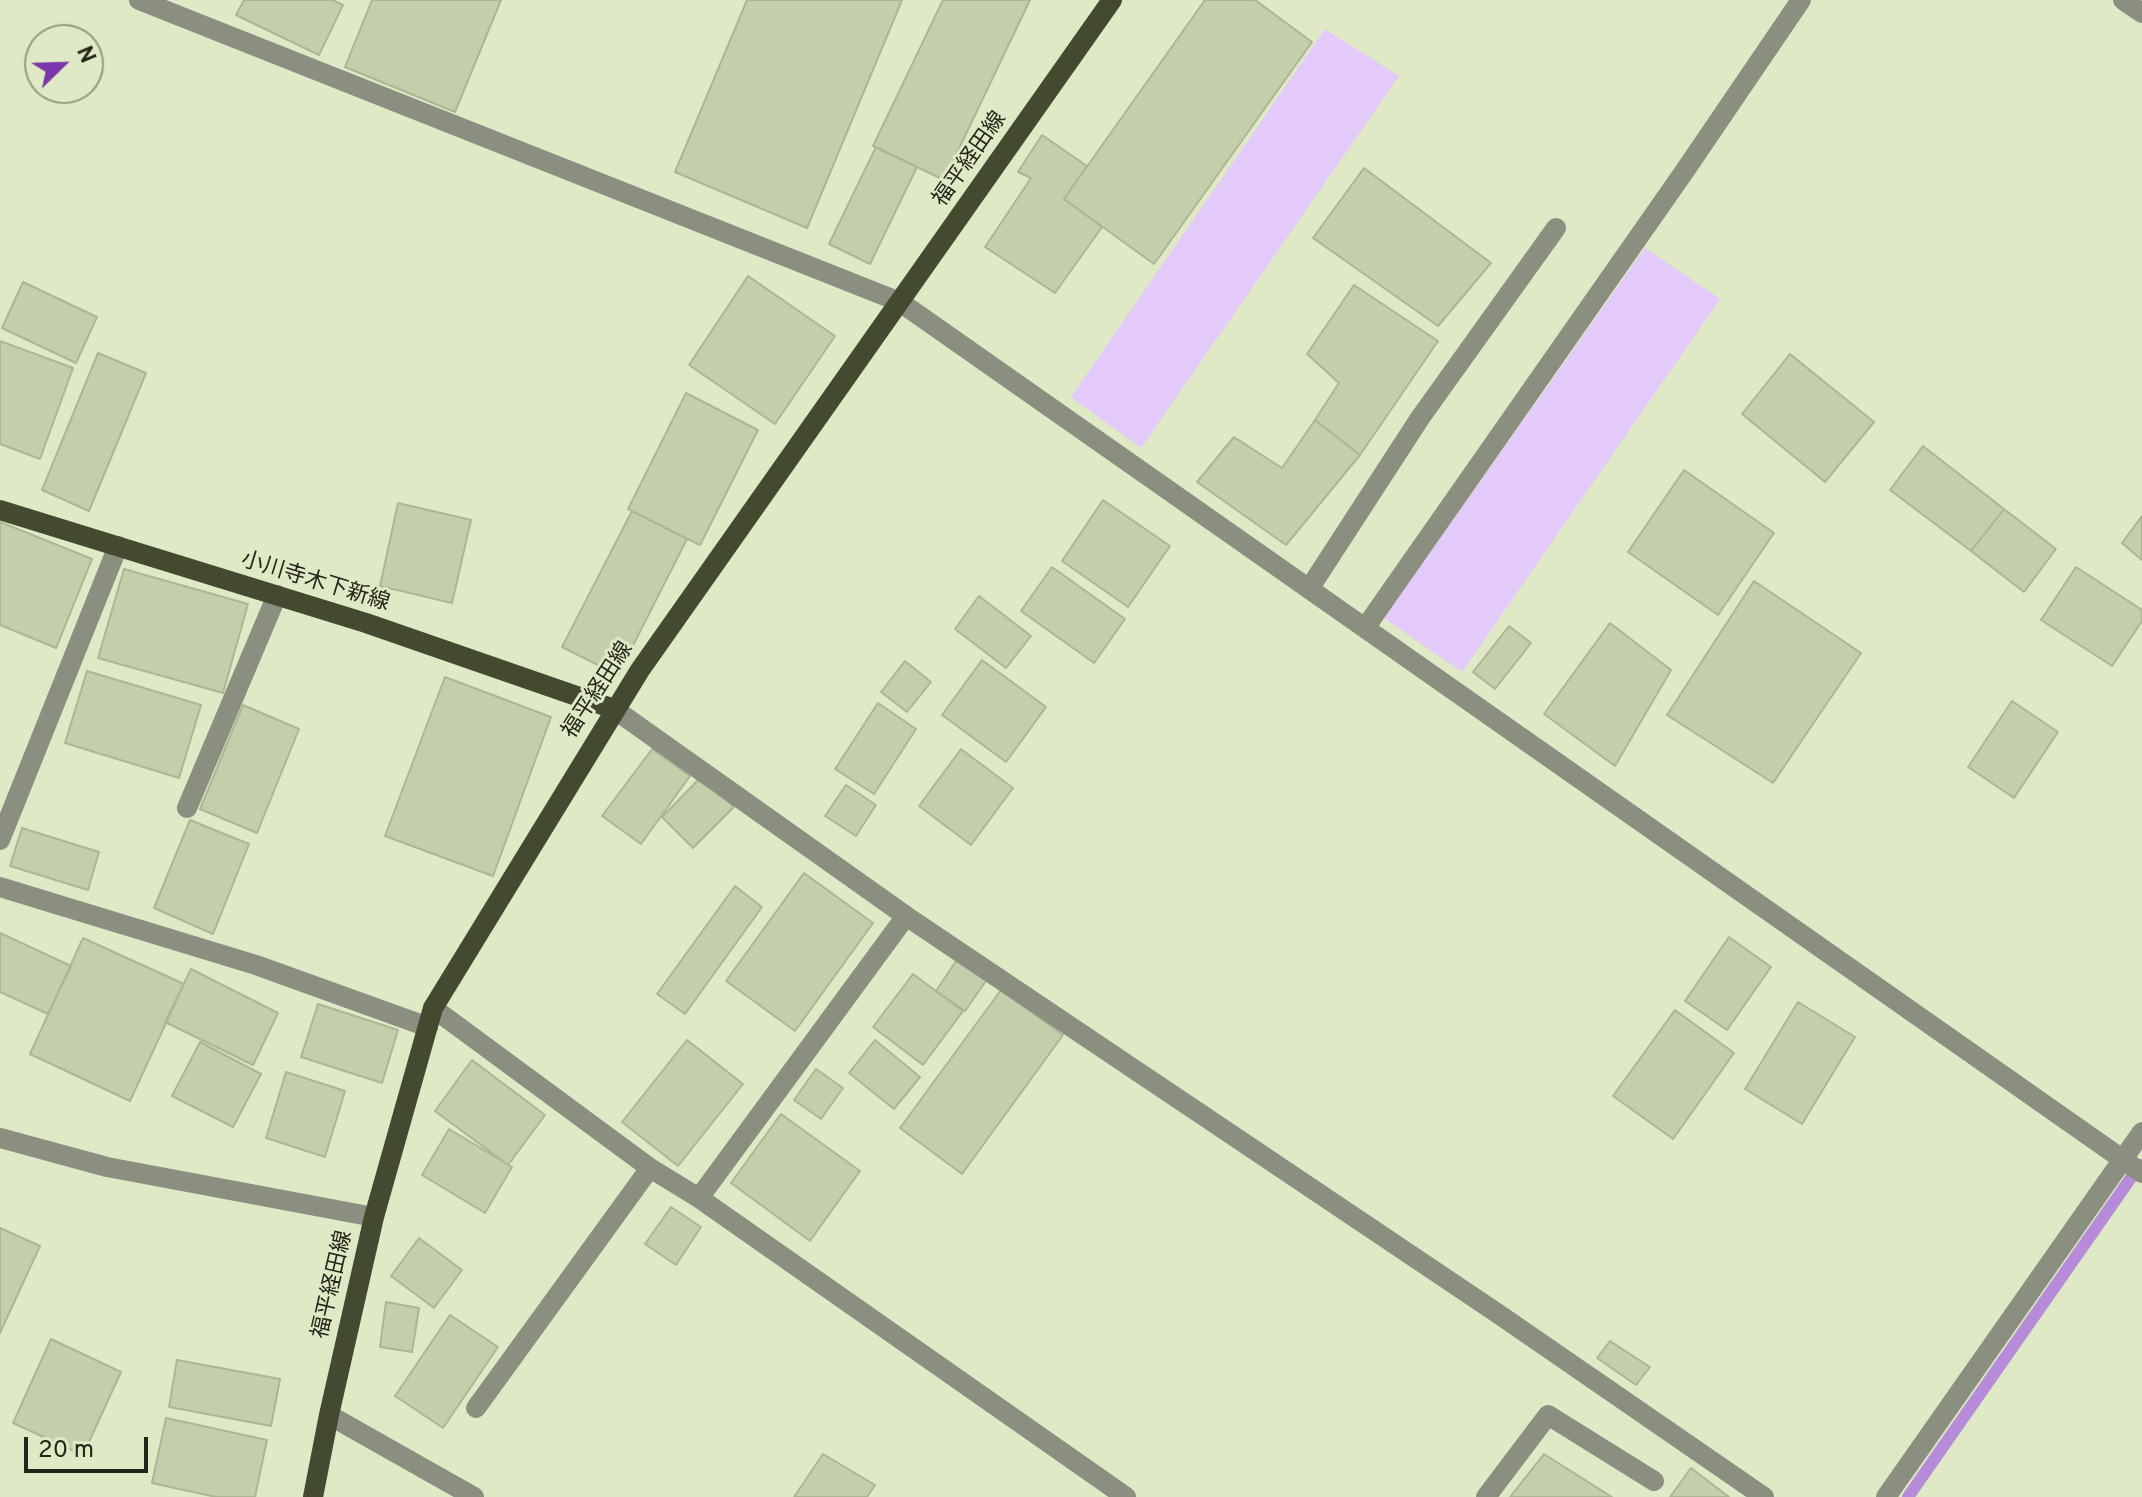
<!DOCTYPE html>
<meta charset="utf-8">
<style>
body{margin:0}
#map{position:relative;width:2142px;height:1497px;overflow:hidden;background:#dfe9c5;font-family:Overpass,sans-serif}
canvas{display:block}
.north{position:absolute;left:24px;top:24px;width:80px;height:80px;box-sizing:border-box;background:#dfe9c5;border:2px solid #949b80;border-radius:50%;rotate:67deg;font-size:22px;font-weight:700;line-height:32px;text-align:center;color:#232719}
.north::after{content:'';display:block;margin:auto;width:28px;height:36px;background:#7a36aa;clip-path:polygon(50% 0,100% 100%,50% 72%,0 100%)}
.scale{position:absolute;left:24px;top:1437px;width:124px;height:36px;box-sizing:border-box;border:4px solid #232719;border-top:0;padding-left:10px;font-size:24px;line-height:28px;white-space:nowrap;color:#232719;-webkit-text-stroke:6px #dfe9c5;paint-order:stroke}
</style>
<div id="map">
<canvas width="2142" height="1497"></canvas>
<div class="north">N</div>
<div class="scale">20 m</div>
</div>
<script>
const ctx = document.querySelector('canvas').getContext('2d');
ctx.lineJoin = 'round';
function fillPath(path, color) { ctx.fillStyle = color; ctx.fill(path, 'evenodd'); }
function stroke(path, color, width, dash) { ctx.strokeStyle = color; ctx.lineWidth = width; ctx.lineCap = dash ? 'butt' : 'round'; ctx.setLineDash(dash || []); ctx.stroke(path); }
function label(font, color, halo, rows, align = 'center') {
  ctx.font = font + ' Overpass,"Noto Sans JP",sans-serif'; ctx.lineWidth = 6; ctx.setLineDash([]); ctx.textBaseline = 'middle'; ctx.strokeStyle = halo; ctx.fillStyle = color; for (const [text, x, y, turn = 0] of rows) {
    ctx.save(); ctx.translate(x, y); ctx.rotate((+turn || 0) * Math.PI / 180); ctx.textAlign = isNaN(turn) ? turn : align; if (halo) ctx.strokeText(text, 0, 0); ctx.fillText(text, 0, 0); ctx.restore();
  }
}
fillPath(new Path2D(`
 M1325 29 1399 76 1141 448 1071 397Z
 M1645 248 1720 299 1462 672 1384 618Z`), '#e3cafb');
stroke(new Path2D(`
 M1908 1497 2140 1165`), '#b58bda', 12);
const building = new Path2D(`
 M244 0H333L343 5 319 55 236 15Z
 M372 0H501L455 112 345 67Z
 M747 0H902L807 228 675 172Z
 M943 0H1030L944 180 873 146Z
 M1205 0H1255L1312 42 1154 264 1064 199Z
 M1042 135 1087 166 1064 199 1102 227 1055 293 985 247 1031 178 1018 172Z
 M876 147 917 167 870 264 829 244Z
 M1364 168 1491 263 1438 326 1313 238Z
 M748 276 835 336 775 424 689 365Z
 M23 282 97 317 76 363 2 328Z
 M1354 285 1438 341 1360 455 1315 420 1339 383 1307 354Z
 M0 341 73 368 40 459 0 444Z
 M98 353 146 373 89 511 42 490Z
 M1790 354 1874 422 1825 482 1742 414Z
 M686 393 758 430 700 545 628 509Z
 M1315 420 1360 455 1286 545 1197 482 1234 437 1282 468Z
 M1923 446 2004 509 1971 551 1890 490Z
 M1684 470 1774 533 1718 615 1628 552Z
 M1103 500 1170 546 1128 607 1062 561Z
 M398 503 471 520 452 603 380 586Z
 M2004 509 2056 549 2024 592 1971 551Z
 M632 511 687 539 618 675 562 647Z
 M2142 516V560L2122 543Z
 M0 522 92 559 56 648 0 625Z
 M1052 567 1125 619 1094 663 1021 611Z
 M2076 567 2142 610V621L2112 666 2041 620Z
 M124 569 248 604 223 693 98 658Z
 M1754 581 1861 653 1773 783 1667 715Z
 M979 596 1031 636 1006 668 955 629Z
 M1610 623 1671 670 1615 766 1544 714Z
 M1509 626 1531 643 1495 689 1473 672Z
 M982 660 1046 707 1006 762 942 715Z
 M905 661 931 682 907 712 881 692Z
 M87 671 201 705 179 778 65 743Z
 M445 677 551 717 493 876 385 836Z
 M2012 701 2058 732 2014 798 1968 767Z
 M878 703 916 729 874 794 835 769Z
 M243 705 299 729 257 833 200 809Z
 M652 749 690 776 641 844 602 816Z
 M961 749 1013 788 971 845 919 806Z
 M702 776 734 807 693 848 662 817Z
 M846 785 876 805 856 836 825 816Z
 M190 820 249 844 213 934 154 908Z
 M22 828 99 852 88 890 10 866Z
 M804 873 873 923 795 1031 726 981Z
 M735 886 762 907 685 1014 657 994Z
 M0 933 71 966 48 1014 0 992Z
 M1729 937 1771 967 1727 1030 1685 1001Z
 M83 938 184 984 130 1101 30 1054Z
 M958 958 988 978 965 1011 936 991Z
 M191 969 278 1013 253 1065 165 1022Z
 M913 974 963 1011 923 1065 873 1027Z
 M1001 990 1063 1035 962 1174 900 1128Z
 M1798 1002 1855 1037 1802 1124 1745 1089Z
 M318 1004 398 1030 382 1083 301 1057Z
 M1675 1010 1734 1053 1673 1139 1613 1096Z
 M687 1040 743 1084 678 1166 622 1122Z
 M875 1040 920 1077 894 1109 849 1073Z
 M200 1042 261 1074 233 1127 172 1096Z
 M472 1060 545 1115 508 1165 435 1111Z
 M816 1069 843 1088 821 1119 794 1100Z
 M286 1072 345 1091 325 1157 266 1138Z
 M781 1114 860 1171 810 1241 731 1183Z
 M449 1129 512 1167 485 1213 422 1175Z
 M671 1207 701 1227 676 1265 645 1244Z
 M0 1228 40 1246 0 1333Z
 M419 1238 462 1270 434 1308 391 1276Z
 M386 1302 419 1308 412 1352 380 1347Z
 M450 1315 498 1347 443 1428 395 1396Z
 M51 1339 121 1372 83 1455 13 1423Z
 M1610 1341 1650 1367 1636 1385 1597 1358Z
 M177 1360 280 1379 271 1426 169 1407Z
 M166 1418 267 1440 255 1497H216L152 1483Z
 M823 1454 875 1485 867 1497H794Z
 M1544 1454 1612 1497H1510Z
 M1691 1468 1729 1497H1670Z`);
fillPath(building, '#c5ceab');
stroke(building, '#acb694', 2);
stroke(new Path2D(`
 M139 0 900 302 2142 1173
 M2123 0 2142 13
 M1309 589 1420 418 1556 228
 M1365 628 1684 172 1801 0
 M614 709 906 916 1497 1313 1764 1497
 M187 808 277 595
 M0 840 118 546
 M0 887 256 965 428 1027
 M433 1008 650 1168 699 1198 906 916
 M0 1138 107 1167 374 1217
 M699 1198 1126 1497
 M476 1408 650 1168
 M329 1415 474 1497
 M1486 1497 1548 1415 1654 1481
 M1886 1497 2142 1132`), '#8a8f80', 20);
stroke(new Path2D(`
 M0 510 366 623 614 709
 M313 1497 329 1415 374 1217 433 1008 640 670 1112 0`), '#434a30', 20);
label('22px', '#232719', '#dfe9c5', [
 ["福平経田線",971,160,-55],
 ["小川寺木下新線",315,583,17],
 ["福平経田線",599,691,-57],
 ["福平経田線",334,1285,-77]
]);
</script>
